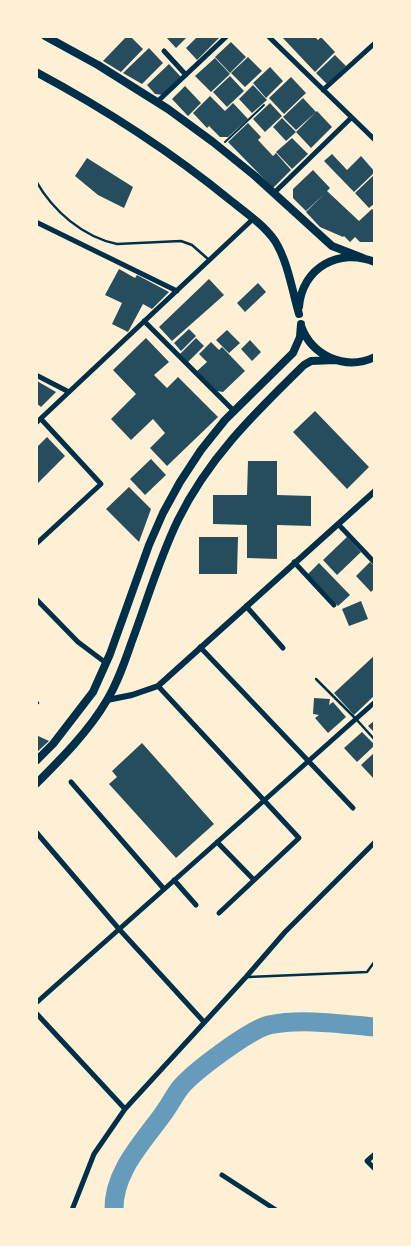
<!DOCTYPE html>
<style>
body{margin:0}
#map{position:relative;width:411px;height:1246px;overflow:hidden;background:#fdf0d5;font-family:"Nunito Sans",sans-serif}
canvas{display:block}
.frame{position:absolute;inset:0;border:38px solid #fdf0d5;pointer-events:none}
</style>
<div id="map">
<canvas width="411" height="1246"></canvas>
<div class="frame"></div>
</div>
<script>
const ctx = document.querySelector('canvas').getContext('2d');
ctx.lineJoin = 'round';
function stroke(path, color, width, dash) { ctx.strokeStyle = color; ctx.lineWidth = width; ctx.lineCap = dash ? 'butt' : 'round'; ctx.setLineDash(dash || []); ctx.stroke(path); }
function fillPath(path, color) { ctx.fillStyle = color; ctx.fill(path, 'evenodd'); }
stroke(new Path2D(`
 M114 1210C113 1172 143 1142 163 1114 169 1106 174 1096 180 1088 193 1072 249 1030 269 1025 301 1018 342 1024 375 1027`), '#669bbc', 19);
fillPath(new Path2D(`
 M127 36H130L143 49 121 72 103 61Z
 M165 36H188L176 48Z
 M198 36H217L219 38 197 60 186 48Z
 M281 36H314L318 40 321 37 335 52 315 72Z
 M231 42 246 57 230 73 215 57Z
 M149 48 163 63 142 84 123 73Z
 M335 55 346 66 327 84 316 73Z
 M248 57 262 71 245 87 231 73Z
 M215 58 230 74 211 92 195 76Z
 M169 64 181 77 163 95 155 94 147 85Z
 M270 67 283 81 266 98 253 83Z
 M230 76 244 91 227 107 213 92Z
 M291 77 306 93 284 114 269 98Z
 M253 85 267 100 252 113 239 99Z
 M185 86 201 103 188 116 172 99Z
 M210 96 225 111 233 103 248 119 228 137H220L209 126 207 128 193 113Z
 M303 98 316 112 296 130 283 117Z
 M270 103 282 116 265 132 253 119Z
 M317 111 332 127 311 148 296 132Z
 M282 118 296 132 286 141 273 127Z
 M248 123 261 137 258 140 273 156 276 153 291 170 273 188 228 142Z
 M292 138 308 154 292 169 276 152Z
 M332 154 347 170 361 156 375 172 354 192 324 161Z
 M87 158 133 187 124 208 98 195 75 176Z
 M313 170 330 188 327 191 359 221 372 209 375 211V242H360L355 237 350 242 344 236 343 237 320 227 306 212 324 194 306 211 293 198V189Z
 M375 174V203L369 208 355 193Z
 M119 269 135 278 137 275 169 292 152 309 143 304 128 332 112 324 122 303 105 295Z
 M209 279 224 295 172 341 159 327Z
 M258 283 266 292 245 312 237 303Z
 M189 329 196 336 181 351 174 343Z
 M227 330 240 343 229 353 216 340Z
 M146 338 169 362 154 375 167 388 178 377 218 417 167 466 150 448 165 433 153 419 131 440 111 419 136 394 113 370Z
 M196 338 204 346 188 362 180 354Z
 M250 340 261 352 252 361 241 349Z
 M211 342 219 350 222 347 245 371 223 392 217 391 197 371 207 362 199 354Z
 M37 381 56 392 41 407 36 403Z
 M315 411 369 467 347 489 293 432Z
 M47 437 65 456 36 485V448Z
 M151 459 166 475 145 495 130 479Z
 M248 461H277V495L311 496V526L277 525V559L247 558V525L213 524V495H247Z
 M129 487 151 509 139 542 106 509Z
 M199 537H238L237 574H199Z
 M347 537 361 552 337 575 323 560Z
 M370 562 375 567V588L371 592 356 576Z
 M319 563 350 595 338 606 308 574Z
 M361 601 368 619 349 626 342 609Z
 M375 655V695L354 715 334 693Z
 M314 698 330 699 329 705 333 702 346 717 328 733 315 718 319 715 313 714Z
 M375 720V733L368 726Z
 M362 732 375 745 357 762 344 748Z
 M36 735 49 741 36 753Z
 M142 743 214 824 176 858 109 784 117 777 112 771Z
 M375 752V780L361 765Z`), '#264d5e');
stroke(new Path2D(`
 M225 142 264 105`), '#003049', 2);
stroke(new Path2D(`
 M36 181C53 211 83 237 117 244L181 241 192 245 208 259
 M316 679 356 719 375 740
 M36 701 38 703
 M375 944V949
 M248 977 367 972 375 961`), '#003049', 2.5);
stroke(new Path2D(`
 M268 36 375 140
 M164 51 186 75
 M323 90 375 43
 M157 102 227 36
 M275 192 351 118
 M36 222 177 291
 M144 321 234 411
 M36 375 69 392
 M36 423 253 219
 M338 524 375 563
 M36 544 101 484 41 419
 M294 562 334 605
 M36 599 78 642 106 663
 M246 606 283 648
 M200 647 353 808
 M158 686 299 838 219 913
 M71 782 164 889
 M36 832 119 929 204 1022
 M217 842 254 880
 M174 880 196 905
 M36 1003 375 702
 M36 1013 125 1109
 M375 1154 367 1161 375 1169
 M222 1175 276 1210
 M72 1210 94 1154 125 1109 246 977 285 932 375 842`), '#003049', 5);
stroke(new Path2D(`
 M107 700 132 695 158 686 375 491`), '#003049', 6);
stroke(new Path2D(`
 M45 36 98 65 168 109 213 142 255 176 332 246 363 258
 M36 72C105 109 170 151 230 200 245 212 264 225 275 241 288 262 292 290 299 314
 M299 307C302 268 339 247 375 262
 M301 326C312 356 345 371 375 357
 M36 761 53 744 93 692 110 654 149 545 163 513 180 482 201 450 225 420 293 353 300 337 301 324
 M36 784C61 759 89 731 107 700 118 682 125 661 132 641 147 601 159 559 178 520 209 457 255 413 304 365L311 361 336 360`), '#003049', 8);
</script>
